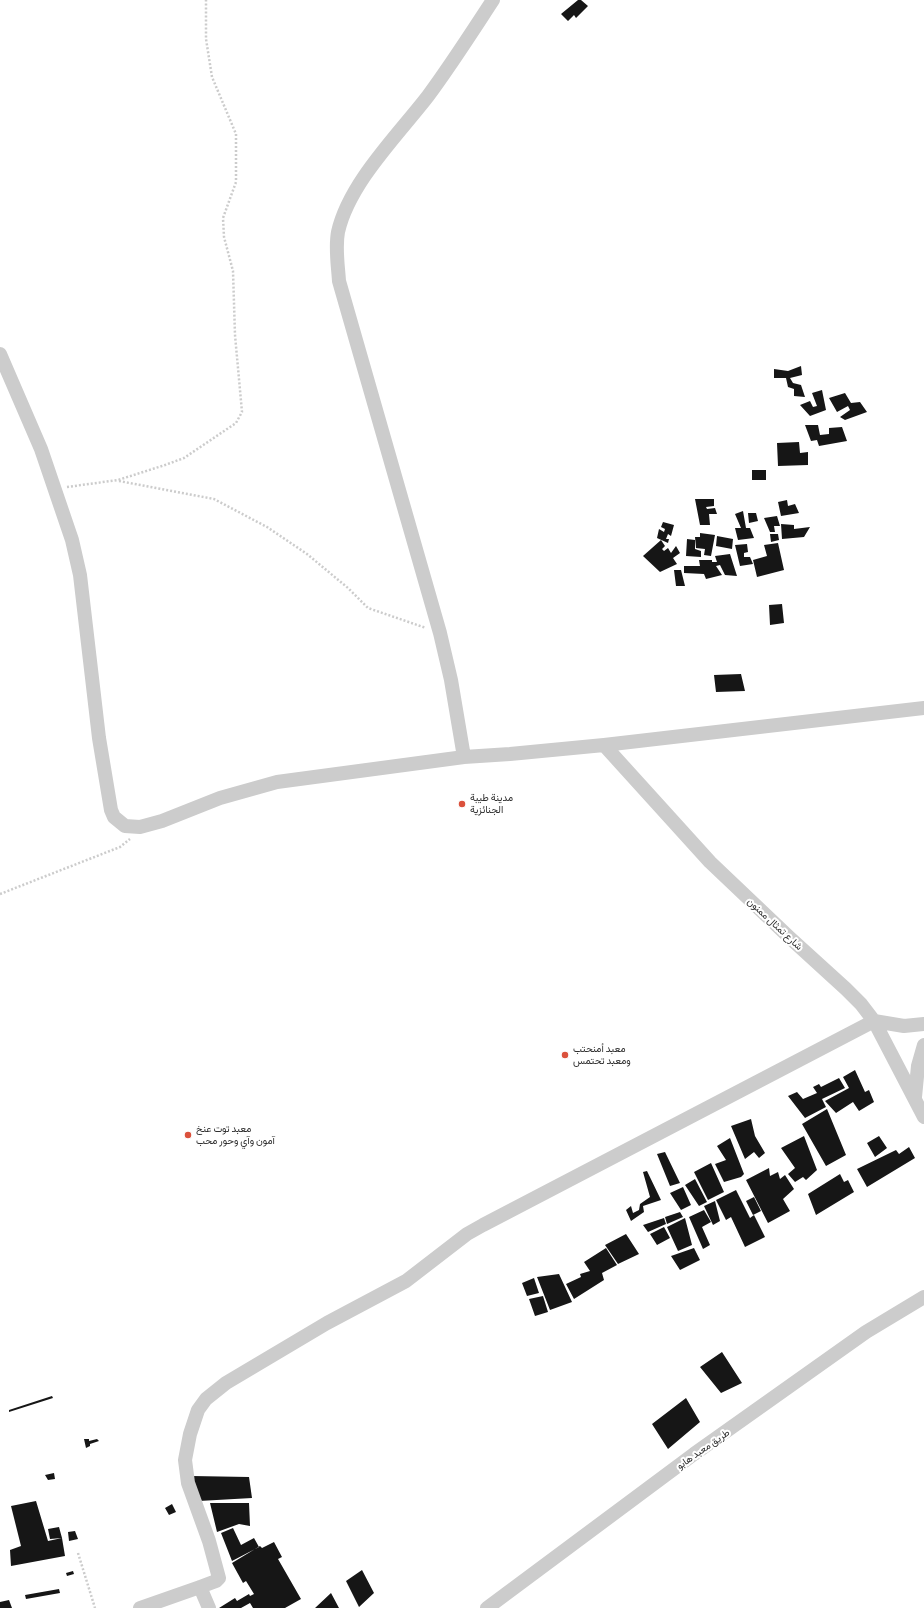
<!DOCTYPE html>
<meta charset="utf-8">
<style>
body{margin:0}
canvas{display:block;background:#fff}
</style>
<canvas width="924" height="1608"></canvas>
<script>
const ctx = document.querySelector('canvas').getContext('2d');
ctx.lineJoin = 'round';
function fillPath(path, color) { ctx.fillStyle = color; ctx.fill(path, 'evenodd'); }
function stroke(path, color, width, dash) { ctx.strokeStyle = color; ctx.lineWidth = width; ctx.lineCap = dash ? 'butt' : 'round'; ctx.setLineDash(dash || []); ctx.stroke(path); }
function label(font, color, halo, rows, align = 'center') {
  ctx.font = font + ' Commissioner,Vazirmatn,sans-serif'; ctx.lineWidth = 4; ctx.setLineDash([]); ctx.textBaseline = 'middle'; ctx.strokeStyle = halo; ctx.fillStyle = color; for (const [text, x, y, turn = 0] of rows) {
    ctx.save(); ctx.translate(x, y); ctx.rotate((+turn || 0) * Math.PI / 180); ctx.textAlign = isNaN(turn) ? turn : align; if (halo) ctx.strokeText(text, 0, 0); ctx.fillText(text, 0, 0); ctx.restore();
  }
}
fillPath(new Path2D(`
 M578 0H581L588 6 576 18 574 15 568 21 561 14Z
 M801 366 802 375 790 378 793 383 801 385 805 397 794 396V389L788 387 786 378H774V369L788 371Z
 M822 390 826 410 810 416 800 405 810 401 813 407 817 406 812 393Z
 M845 393 851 403 860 402 867 412 845 420 840 417 850 410 848 406 837 412 829 398Z
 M805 425H818L820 435 829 434V428L842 427 847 441 819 446 817 440 811 441Z
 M799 442 800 453 808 452V465L778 466 777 443Z
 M752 470H766V480H752Z
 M695 499H714V506L706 507 707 509 715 508 717 514H709L710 525H700Z
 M787 500 788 506 795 504 799 513 781 516 778 502Z
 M743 511 746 528H750L754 538 738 540 735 528H741L735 514Z
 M748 513H756L758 521 749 523Z
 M777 516 780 526H774L775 532H770L764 518Z
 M663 522 674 525 671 536 668 534 666 539H669L668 543 657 538 659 529 664 532 665 529 661 527Z
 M781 524 794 525V529L810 527 804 537 782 539Z
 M700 533 715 535 711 556 704 555 705 549 696 548 695 537H700Z
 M770 534H778L779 540 771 542Z
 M717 536 733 539 732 549 716 546Z
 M687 539 695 540V549L701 551V557L686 556Z
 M661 540 665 546 662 549 664 551 668 548 671 553 676 546 680 553 673 558 677 564 660 572 643 556Z
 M778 543 784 570 757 577 753 560 767 556 764 545Z
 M747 544 748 552 744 553V557H750L753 564 740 566 735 545Z
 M730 554 737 576 725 575 720 565 716 566 722 575 706 579 704 574 684 573V566H700L699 560H712V562H717L715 556Z
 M674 570H681L685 586H676Z
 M782 604 784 623 770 625 769 605Z
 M741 674 745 691 716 692 714 675Z
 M855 1070 865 1092 869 1090 874 1102 859 1111 853 1102 836 1113 825 1101 849 1088 843 1077Z
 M839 1078 845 1088 822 1099 826 1107 805 1118 788 1096 797 1092 803 1099 817 1093 813 1087 819 1084 821 1087Z
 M827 1109 846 1155 826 1166 802 1124Z
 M751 1119 755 1136 765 1153 759 1158 754 1152 745 1159 731 1126Z
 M804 1136 817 1170 806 1180 803 1177 795 1182 788 1174 795 1168 781 1148Z
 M879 1136 887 1148 875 1157 867 1143Z
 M730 1138 744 1174 741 1177 724 1182 715 1164 726 1160 717 1146Z
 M909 1147 915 1158 867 1187 857 1169 896 1150 899 1154Z
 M665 1152 680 1183 670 1186 657 1154Z
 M711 1163 724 1192 708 1200 694 1172Z
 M769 1168 770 1176 778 1172 780 1179 785 1175 794 1189 783 1199 790 1211 768 1223 746 1180Z
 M647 1171 661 1200 643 1206 644 1212 631 1221 626 1210 631 1206 633 1213 639 1210 640 1204 650 1197 643 1172Z
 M840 1174 844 1182 848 1180 854 1192 816 1215 808 1194Z
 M695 1179 707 1202 699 1206 685 1185Z
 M683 1187 691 1205 681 1210 670 1193Z
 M736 1190 750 1218 754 1215 765 1237 745 1247 731 1217 726 1220 716 1200Z
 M754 1197 761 1211 753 1215 746 1201Z
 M715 1201 720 1221 713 1225 704 1206Z
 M704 1210 711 1222 702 1227 710 1245 703 1249 689 1217Z
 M680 1212 683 1217 667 1224 665 1217Z
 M664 1218 666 1224 648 1232 643 1225Z
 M685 1218 692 1245 678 1251 667 1227Z
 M664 1227 670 1238 657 1245 650 1234Z
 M626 1234 639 1254 618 1264 605 1245Z
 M606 1248 617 1265 602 1273 604 1280 574 1299 566 1284 581 1277 580 1274 590 1271 584 1262Z
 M694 1248 700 1260 680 1270 671 1256Z
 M559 1274 572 1302 550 1310 537 1277Z
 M534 1278 539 1293 527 1296 522 1283Z
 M543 1296 548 1312 535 1316 529 1299Z
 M722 1352 742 1383 721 1393 700 1367Z
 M52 1396 53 1398 9 1412V1410Z
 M686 1398 700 1422 668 1449 652 1424Z
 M84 1439H89V1441L97 1439 99 1441 90 1444V1446L86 1448Z
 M54 1473 55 1479 48 1480 45 1475Z
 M192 1476 249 1477 252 1498 199 1501Z
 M36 1501 48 1541 62 1538 65 1556 11 1566 10 1550 21 1546 11 1506Z
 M210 1503H249L250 1526 239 1524 217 1532Z
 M172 1504 176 1512 169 1515 165 1508Z
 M59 1527 62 1538 50 1539 48 1529Z
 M233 1528 241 1545 254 1538 259 1547 232 1561 221 1533Z
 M75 1531 78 1539 69 1541 68 1532Z
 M274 1542 282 1557 278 1559 301 1599 285 1608H253L250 1603 241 1608H219L235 1598 237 1601 249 1594 250 1596 254 1594 246 1581 243 1583 232 1563 260 1546 262 1548Z
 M362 1570 374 1593 359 1607 346 1581Z
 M73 1571 74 1574 67 1576 66 1573Z
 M59 1589 60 1593 26 1599 25 1595Z
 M331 1593 339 1608H315Z
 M9 1600 12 1608H0V1602Z`), '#161616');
stroke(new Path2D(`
 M119 481 214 499 267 527 307 554 348 588 368 608 426 628
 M67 487 118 480 165 465 184 458 236 423 242 412 235 335 233 271 224 237 223 218 236 182V134L212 77 206 39V0
 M0 894 120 847 130 839
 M78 1553 95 1608`), '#ccc', 2.5, [2, 2]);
stroke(new Path2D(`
 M0 354 41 449 72 540 80 575 99 738 111 810 114 817 125 826 140 827 162 821 220 798 277 782 464 757 510 754 604 745 924 708
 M604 745 710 862 790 938 846 989 861 1004 874 1021 924 1117
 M464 757 451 680 440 633 339 281C338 265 335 248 338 232 349 183 398 135 428 96 451 65 472 32 493 0
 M915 1097 918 1066 924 1045
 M200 1587 209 1608
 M140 1608 200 1587 216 1581 219 1578 209 1541 188 1483 185 1460 190 1434 198 1410 206 1399 226 1383 327 1323 406 1281 467 1234 483 1225 874 1021 904 1026 924 1024
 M487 1608 694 1454 866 1332 924 1297`), '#ccc', 14);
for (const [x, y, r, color] of [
 [462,804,4,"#db513c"],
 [565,1055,4,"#db513c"],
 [188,1135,4,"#db513c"]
]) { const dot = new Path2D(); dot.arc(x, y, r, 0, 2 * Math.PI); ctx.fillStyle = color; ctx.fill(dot); stroke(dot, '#fff', 1.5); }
label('10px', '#2f2f2f', '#fff', [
 ["مدينة طيبة",470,798],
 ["الجنائزية",470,810],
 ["معبد أمنحتب",573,1049],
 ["ومعبد تحتمس",573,1061],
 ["معبد توت عنخ",196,1129],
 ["آمون وآي وحور محب",196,1141]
], 'left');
label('10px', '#2f2f2f', '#fff', [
 ["شارع تمثال ممنون",775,924,43],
 ["طريق معبد هابو",703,1449,-35]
]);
</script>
